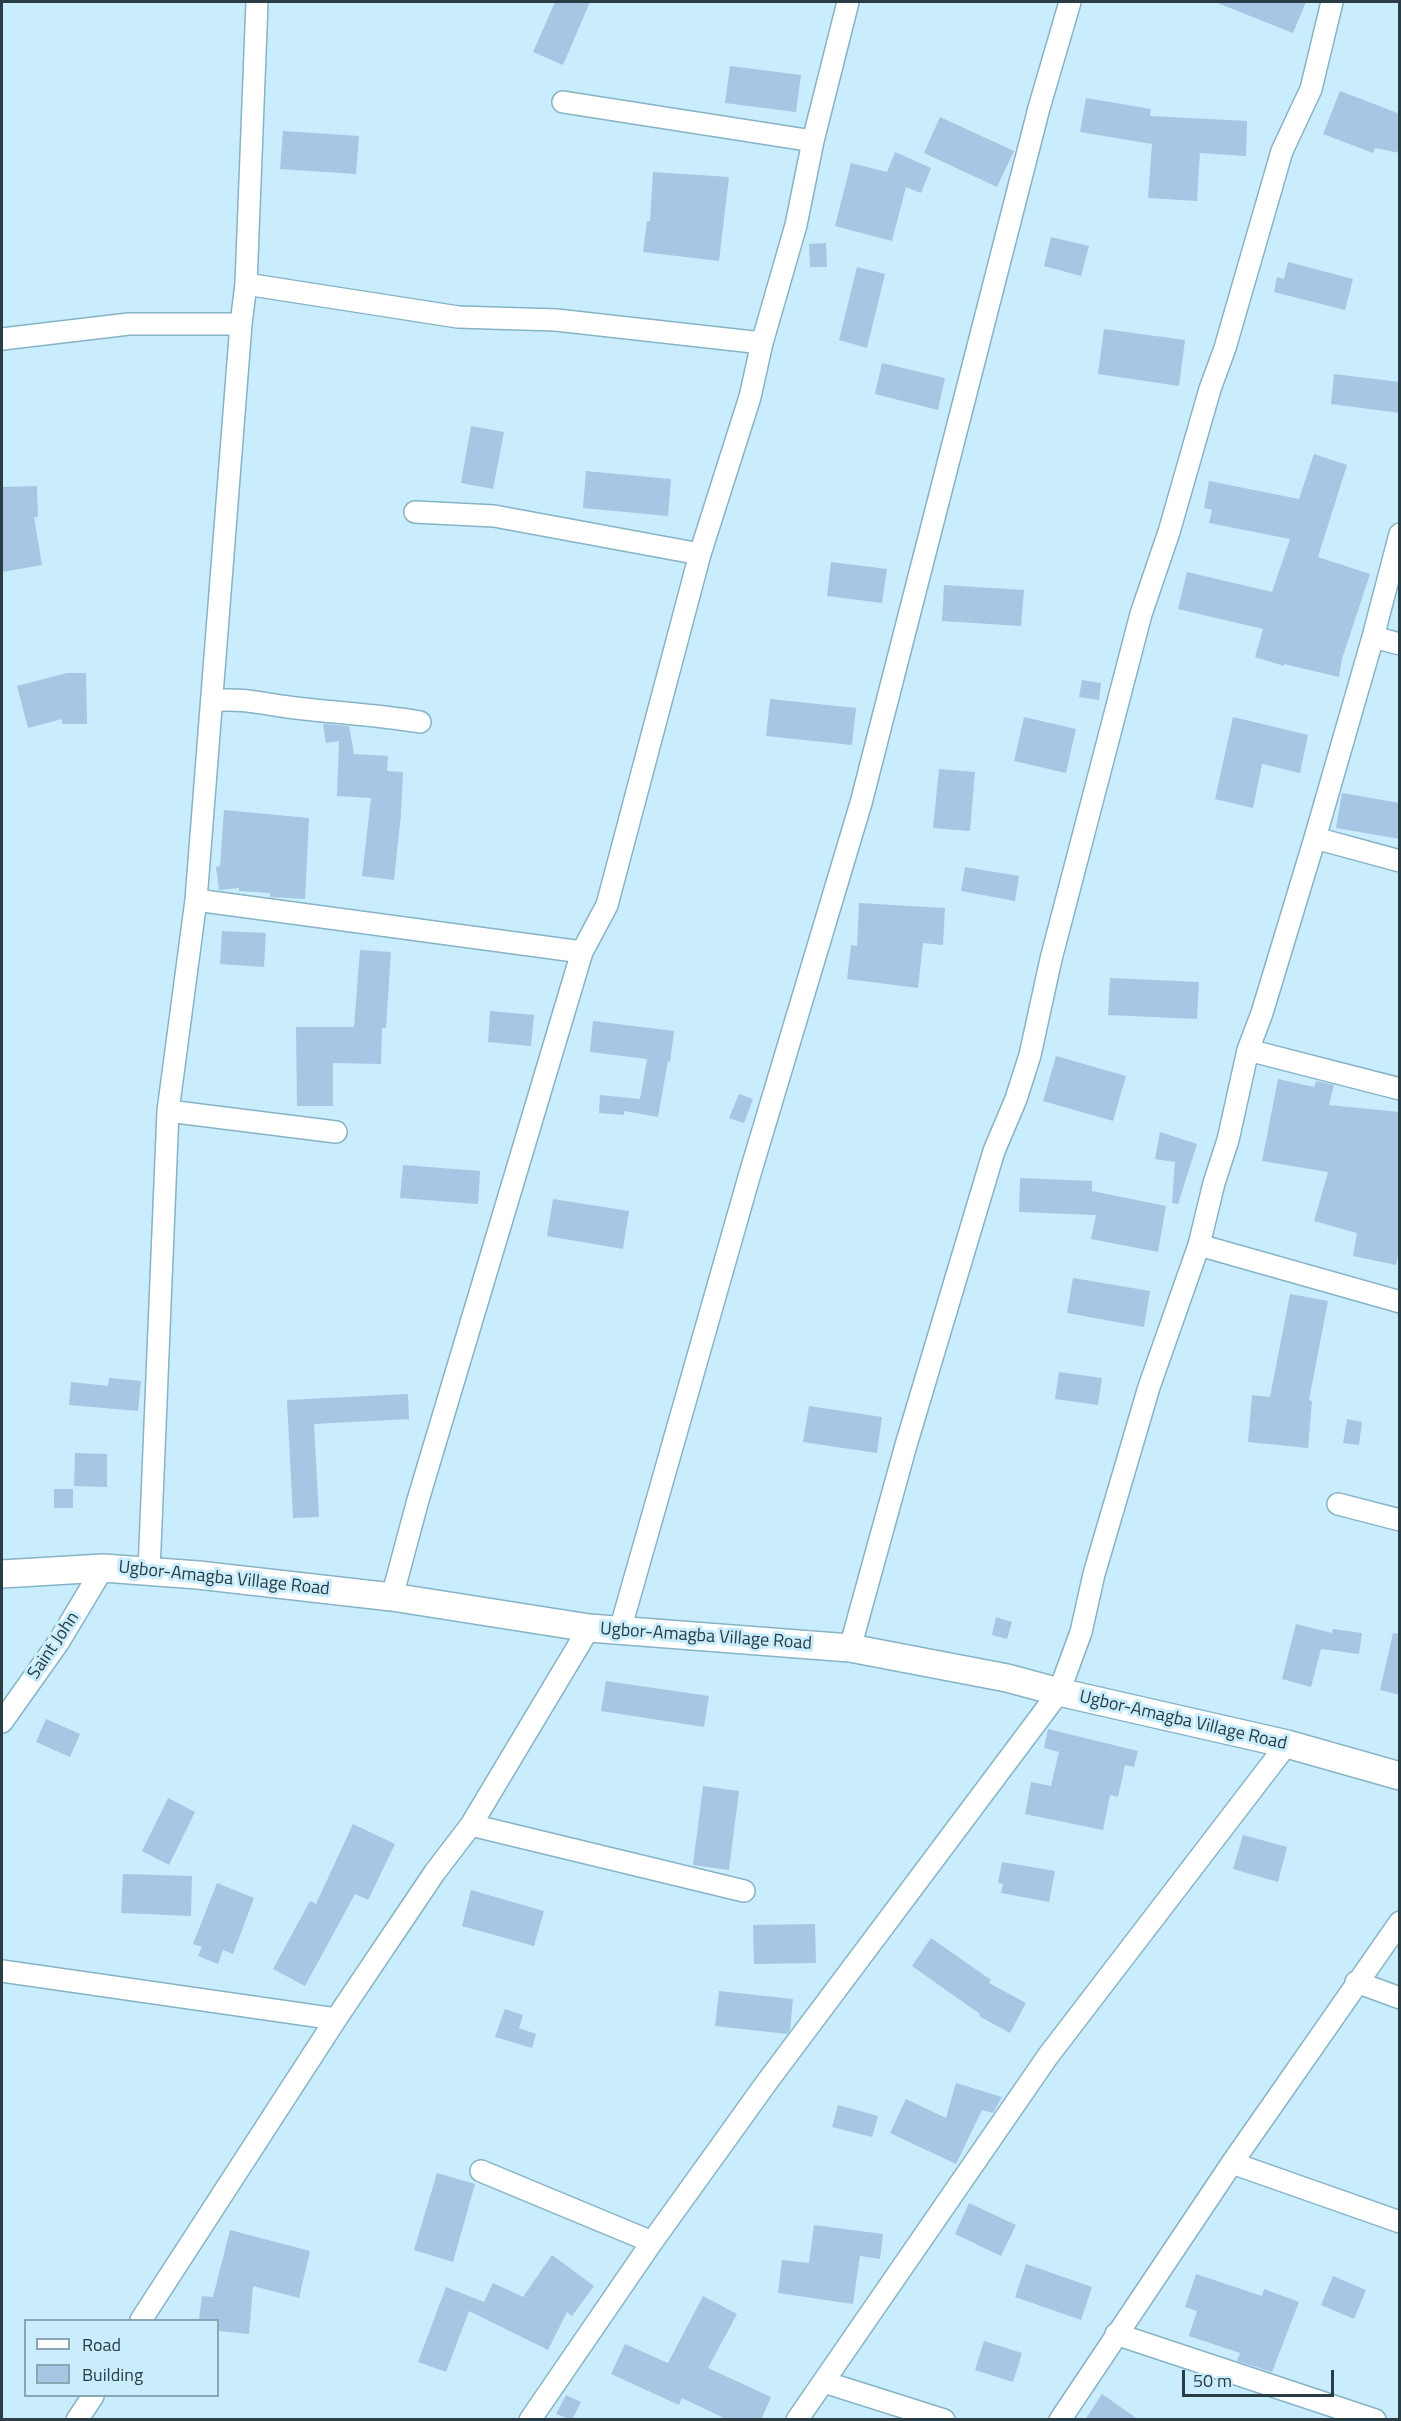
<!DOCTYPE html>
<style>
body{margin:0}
#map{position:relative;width:1401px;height:2421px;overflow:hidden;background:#c9edfd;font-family:"Titillium Web",sans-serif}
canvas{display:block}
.frame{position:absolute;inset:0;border:3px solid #2a3c44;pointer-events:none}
.legend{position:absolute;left:24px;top:2319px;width:195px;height:78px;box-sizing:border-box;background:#c9edfd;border:2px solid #89a6b3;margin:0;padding:8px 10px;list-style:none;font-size:18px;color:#2a3c44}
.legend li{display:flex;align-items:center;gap:12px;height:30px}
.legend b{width:30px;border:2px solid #89a6b3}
.scale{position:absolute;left:1182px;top:2370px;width:152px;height:27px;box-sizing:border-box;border:3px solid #2a3c44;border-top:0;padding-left:8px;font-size:18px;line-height:21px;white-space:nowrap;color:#2a3c44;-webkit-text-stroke:4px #c9edfd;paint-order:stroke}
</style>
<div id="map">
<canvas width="1401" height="2421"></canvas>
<div class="frame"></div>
<ul class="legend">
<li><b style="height:8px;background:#fff"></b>Road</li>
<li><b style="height:16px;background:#a6c6e4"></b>Building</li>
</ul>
<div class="scale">50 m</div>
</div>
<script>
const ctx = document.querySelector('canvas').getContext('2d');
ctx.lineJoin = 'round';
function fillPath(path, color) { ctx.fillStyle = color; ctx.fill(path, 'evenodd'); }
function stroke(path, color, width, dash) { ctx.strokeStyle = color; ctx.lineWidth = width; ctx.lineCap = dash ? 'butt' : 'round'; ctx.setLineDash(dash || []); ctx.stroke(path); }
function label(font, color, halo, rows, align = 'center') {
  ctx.font = font + ' "Titillium Web",sans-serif'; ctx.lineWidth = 6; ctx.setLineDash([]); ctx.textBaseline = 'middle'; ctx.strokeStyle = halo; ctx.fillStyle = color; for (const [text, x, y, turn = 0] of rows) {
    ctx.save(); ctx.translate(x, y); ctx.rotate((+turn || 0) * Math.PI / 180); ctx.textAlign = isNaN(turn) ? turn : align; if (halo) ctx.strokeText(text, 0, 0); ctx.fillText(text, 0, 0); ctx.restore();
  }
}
fillPath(new Path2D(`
 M555 2H590L563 65 533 52Z
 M1215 2H1306L1293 33Z
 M730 66 801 75 796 112 725 103Z
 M1340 91 1400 114V153L1375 148 1373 153 1323 134Z
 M1086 98 1151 109 1150 116 1247 121 1246 156 1200 153 1197 201 1148 198 1152 144 1080 132Z
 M940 117 1014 151 997 187 924 153Z
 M283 131 359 136 356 174 280 169Z
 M895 152 931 168 921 193 906 187 892 241 835 226 851 163 887 172Z
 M653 172 729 177 719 261 643 252 647 221H650Z
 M1051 237 1089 246 1081 276 1044 266Z
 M826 243 827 267H810L809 244Z
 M1288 262 1353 279 1345 310 1274 292 1277 277 1284 279Z
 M857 267 885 274 867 348 839 340Z
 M1104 329 1185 340 1179 386 1098 374Z
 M882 363 945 378 938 410 875 394Z
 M1334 374 1400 382V413L1331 404Z
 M471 426 504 432 493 489 461 483Z
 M1314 454 1347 465 1318 557 1370 574 1342 659 1339 677 1284 664V666L1255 657 1263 629 1178 609 1187 572 1272 592 1290 539 1209 523 1212 510 1204 508 1209 481 1299 499Z
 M586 471 671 479 668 516 583 508Z
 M37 486 38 517H34L42 565 2 572V487Z
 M831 562 887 569 882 603 827 596Z
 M944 585 1024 590 1021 626 942 621Z
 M67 673H86L87 724H62V719L28 728 17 686Z
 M1082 680 1101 683 1099 700 1079 697Z
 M770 699 856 708 852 745 766 736Z
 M1024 717 1076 729 1066 773 1014 761Z
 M1233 717 1308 735 1300 773 1262 764 1253 808 1215 799Z
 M323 724 349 726 354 754 388 756 387 771 403 772 401 814 394 880 362 876 371 798 337 796 339 741 326 743Z
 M939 769 975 772 970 831 933 828Z
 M1342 793 1400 803V839L1336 828Z
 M224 810 309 818 305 899 270 897V893L239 891V888L219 890 216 867 220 866Z
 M965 867 1019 876 1015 901 961 891Z
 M859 903 945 908 943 945 923 943 918 988 847 979 851 945 857 946Z
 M222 931 266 933 264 967 220 964Z
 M360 950 391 952 386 1028H382L381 1064 333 1063V1106H297L296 1027H354Z
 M1110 978 1199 982 1197 1019 1108 1015Z
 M490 1011 534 1015 531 1046 488 1042Z
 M593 1021 674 1031 670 1062 668 1061 658 1117 624 1111V1115L599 1113 600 1095 640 1099 647 1059 590 1052Z
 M1056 1056 1126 1076 1113 1121 1043 1101Z
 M1278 1079 1314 1087 1316 1081 1334 1085 1329 1105 1400 1112V1245L1396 1265 1353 1256 1357 1233 1314 1221 1328 1172 1262 1161Z
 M739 1094 753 1099 744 1123 729 1118Z
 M1160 1132 1197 1144 1178 1204 1172 1203 1175 1162 1155 1159Z
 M403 1165 480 1171 478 1204 400 1198Z
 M1020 1178 1092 1181V1191L1166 1206 1158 1252 1091 1239 1096 1215 1019 1212Z
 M553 1199 629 1211 623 1249 547 1236Z
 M1073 1278 1150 1291 1144 1327 1067 1313Z
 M1290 1294 1328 1301 1309 1400 1312 1401 1308 1448 1248 1442 1252 1395 1270 1397Z
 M1059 1372 1102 1378 1098 1405 1055 1399Z
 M109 1378 141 1381 138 1411 69 1405 71 1382 108 1386Z
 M408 1394 409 1419 314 1424 319 1517 293 1518 287 1400Z
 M809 1406 882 1417 877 1453 803 1442Z
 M1347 1419 1362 1422 1359 1445 1343 1443Z
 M75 1453 107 1454V1487L74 1486Z
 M54 1489H73V1508H54Z
 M996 1617 1012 1622 1007 1639 992 1635Z
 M1296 1624 1332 1633 1333 1629 1362 1633 1359 1654 1321 1649 1311 1687 1282 1679Z
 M1393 1633 1400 1634V1695L1380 1690Z
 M606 1681 709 1696 704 1727 601 1711Z
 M46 1719 80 1734 70 1757 36 1742Z
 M1048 1729 1138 1751 1134 1767 1125 1765 1118 1797 1110 1795 1103 1830 1025 1814 1031 1782 1051 1786 1059 1752 1044 1748Z
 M703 1786 739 1791 729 1870 693 1865Z
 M168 1798 195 1812 169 1865 142 1851Z
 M353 1824 395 1844 368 1900 355 1894 305 1986 273 1969 310 1901 316 1904Z
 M1243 1835 1287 1847 1278 1882 1233 1869Z
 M1002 1862 1055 1871 1049 1902 1001 1893 1003 1884 998 1883Z
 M123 1874 192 1876 191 1916 121 1913Z
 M217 1883 254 1898 233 1954 223 1950 218 1964 198 1956 202 1947 193 1944Z
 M471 1890 544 1911 534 1946 462 1926Z
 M815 1924 816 1963 754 1964 753 1925Z
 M931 1938 991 1980 989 1983 1026 2003 1010 2033 979 2016 980 2014 912 1966Z
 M719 1991 793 1999 790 2030 787 2034 715 2026Z
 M505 2009 523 2015 519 2028 536 2034 532 2048 495 2037Z
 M956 2083 1002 2097 993 2113 982 2110 956 2164 890 2133 906 2099 946 2118Z
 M838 2105 878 2116 872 2137 832 2127Z
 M437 2173 475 2184 453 2262 414 2250Z
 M969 2203 1016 2225 1001 2256 955 2234Z
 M814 2225 883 2234 880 2259 860 2256 853 2304 778 2293 782 2260 809 2263Z
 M230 2230 310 2251 299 2298 253 2286 249 2334 218 2331V2320H199L202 2296 213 2297Z
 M552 2255 594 2286 572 2316 567 2312 548 2350 469 2311 446 2372 418 2362 446 2287 484 2302 493 2283 523 2297Z
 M1026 2264 1092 2287 1081 2320 1015 2297Z
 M1196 2274 1262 2296 1264 2289 1299 2302 1272 2372 1237 2361 1240 2353 1189 2336 1197 2311 1185 2307Z
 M1333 2276 1366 2290 1354 2319 1321 2305Z
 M703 2296 737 2314 708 2368 771 2397 761 2420H728L682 2398 679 2405 611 2374 625 2344 668 2363Z
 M984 2341 1022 2353 1013 2382 975 2370Z
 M1102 2394 1139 2420H1085Z
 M566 2395 581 2402 572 2420 556 2414Z`), '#a6c6e4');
const minor = new Path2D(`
 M563 102 813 141
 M246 284 458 317 556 320 762 343
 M2 339 129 324H241
 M415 512 494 516 700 554
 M1373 637 1400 644
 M213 701C240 697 269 705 296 708 337 713 379 715 420 722
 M1315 838 1400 861
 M196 900 582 952
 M1248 1050 1400 1089
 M168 1111 336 1132
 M1199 1245 1400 1302
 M1338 1504 1400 1520
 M149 1571 168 1111 196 900 241 324 246 284 257 2
 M392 1597 418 1500 582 952 607 905 700 554 750 397 762 343 796 225 813 141 848 2
 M620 1630 749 1177 861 803 1039 108 1070 2
 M850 1648 906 1445 994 1151 1016 1099 1030 1055 1051 959 1141 614 1169 532 1210 389 1225 348 1282 151 1311 89 1332 2
 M2 1722 58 1643 103 1568
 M471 1825 744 1891
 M2 1971 336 2019
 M1356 1982 1400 1998
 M1232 2163 1400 2222
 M481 2171 652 2242
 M141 2320 336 2019 435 1872 471 1825 589 1628
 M1116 2334 1375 2420
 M824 2382 944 2420
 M77 2420 93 2396
 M530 2420 652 2242 767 2082 1059 1692 1081 1632 1094 1574 1149 1387 1199 1245 1214 1183 1228 1140 1248 1050 1262 1013 1315 838 1373 637 1400 534
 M797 2420 1048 2056 1287 1744
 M1060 2420 1232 2163 1400 1922`);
const tertiary = new Path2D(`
 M2 1574 103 1568 198 1575 392 1597 589 1628 850 1648 1007 1678 1059 1692 1287 1744 1400 1776`);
stroke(minor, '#86b3c5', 24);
stroke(tertiary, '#86b3c5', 30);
stroke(minor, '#fff', 21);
stroke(tertiary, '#fff', 27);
label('18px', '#2a3c44', '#c9edfd', [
 ["Ugbor-Amagba Village Road",224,1579,6],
 ["Ugbor-Amagba Village Road",706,1637,4],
 ["Saint John",54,1646,-56],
 ["Ugbor-Amagba Village Road",1183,1721,13]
]);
</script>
